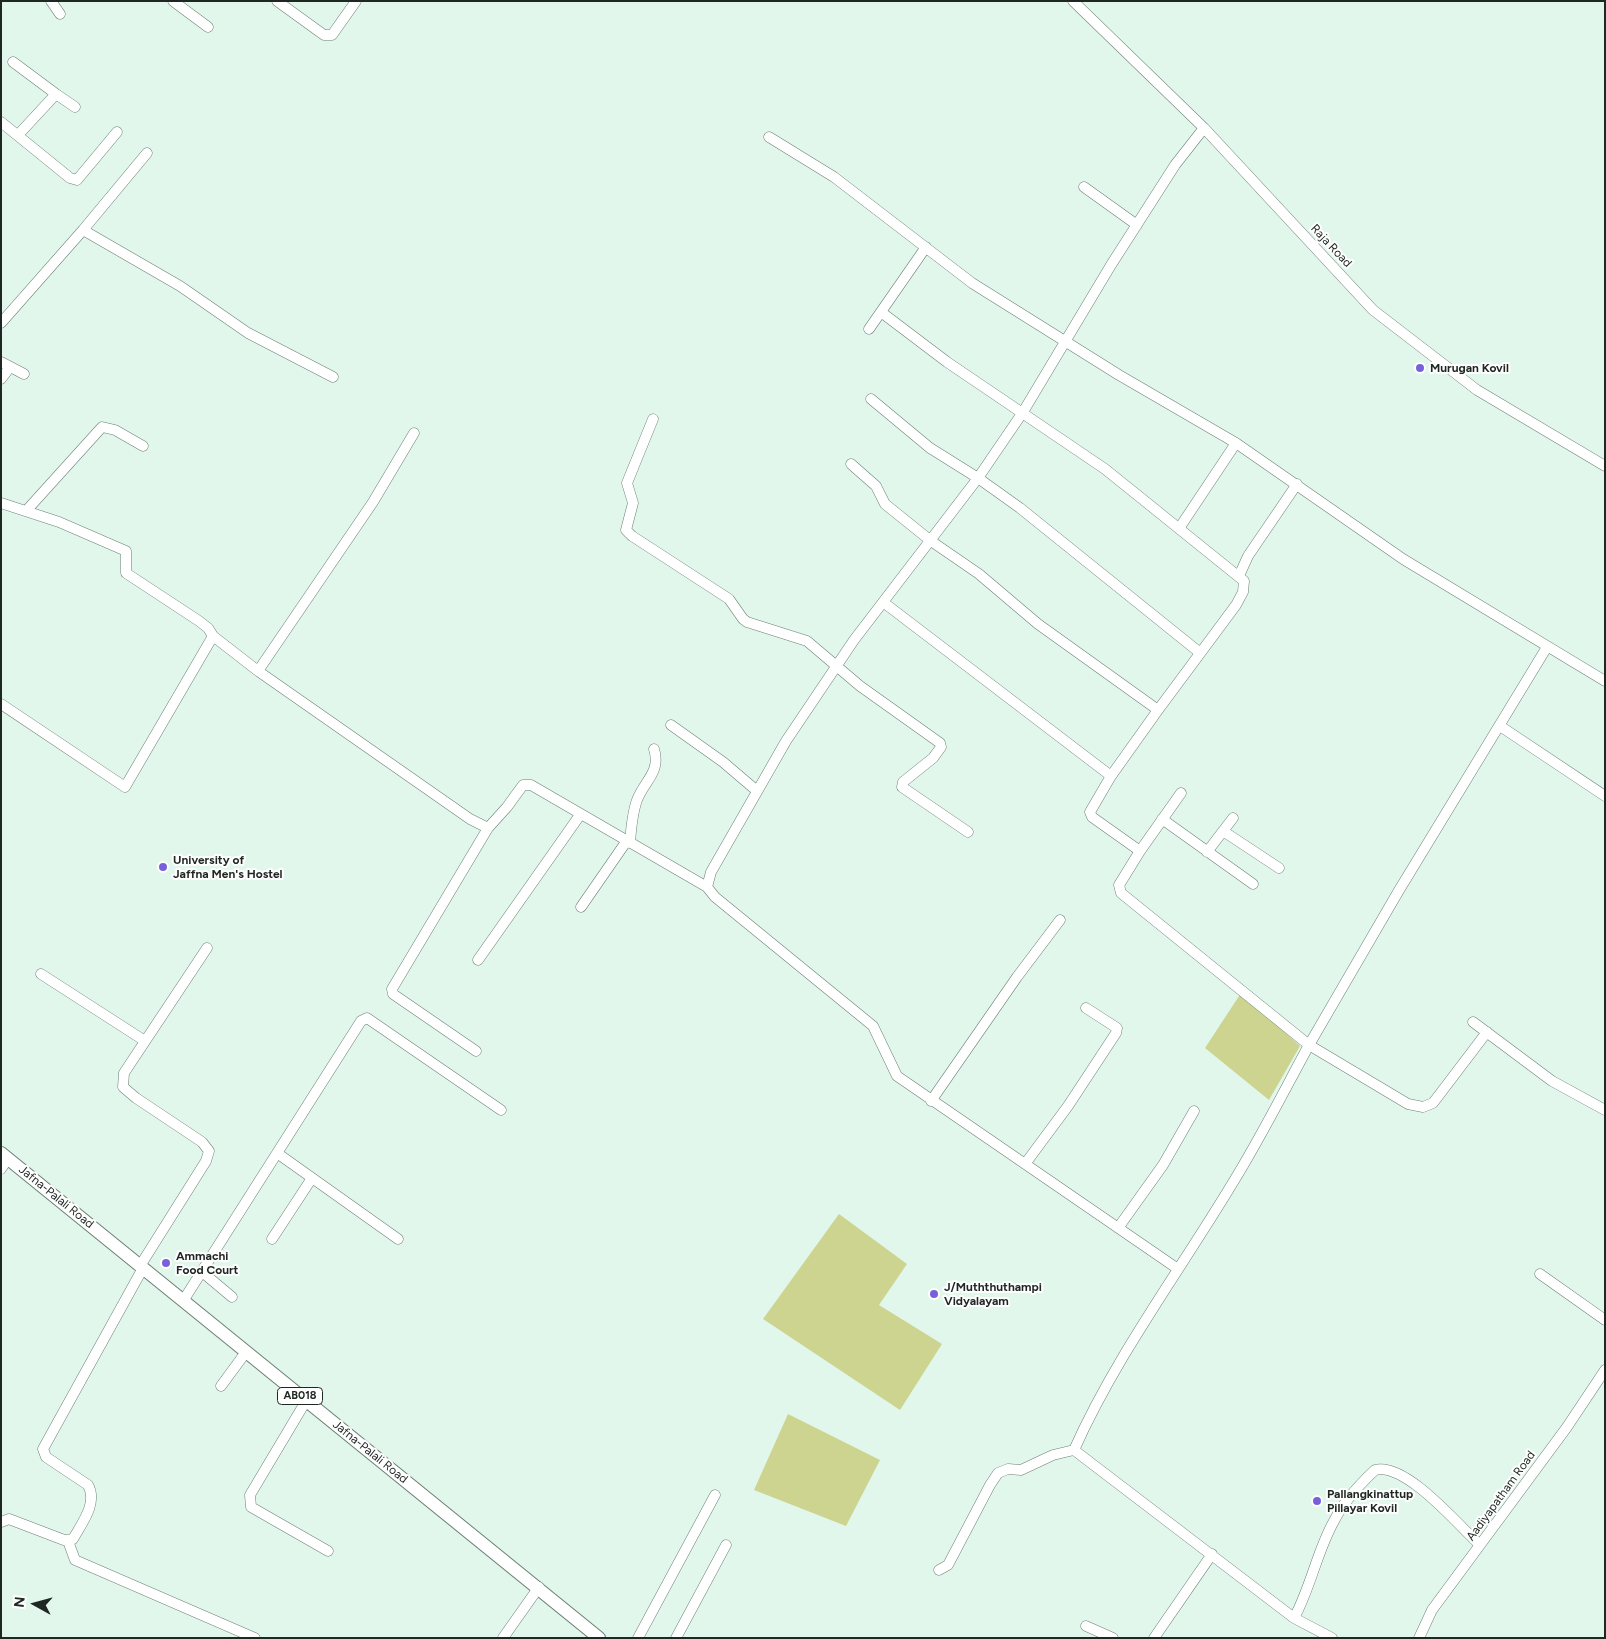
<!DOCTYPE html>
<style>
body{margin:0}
#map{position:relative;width:1606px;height:1639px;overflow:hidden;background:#e1f7ec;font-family:Figtree,sans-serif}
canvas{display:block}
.frame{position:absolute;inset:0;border:2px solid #1f2723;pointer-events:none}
.north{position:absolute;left:10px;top:1579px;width:50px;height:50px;-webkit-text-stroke:4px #fefefe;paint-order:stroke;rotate:277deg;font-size:14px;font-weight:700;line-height:20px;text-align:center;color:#1f2723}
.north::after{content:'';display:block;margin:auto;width:18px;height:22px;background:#1f2723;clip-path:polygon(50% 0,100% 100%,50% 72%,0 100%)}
</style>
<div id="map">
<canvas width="1606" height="1639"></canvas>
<div class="frame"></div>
<div class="north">N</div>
</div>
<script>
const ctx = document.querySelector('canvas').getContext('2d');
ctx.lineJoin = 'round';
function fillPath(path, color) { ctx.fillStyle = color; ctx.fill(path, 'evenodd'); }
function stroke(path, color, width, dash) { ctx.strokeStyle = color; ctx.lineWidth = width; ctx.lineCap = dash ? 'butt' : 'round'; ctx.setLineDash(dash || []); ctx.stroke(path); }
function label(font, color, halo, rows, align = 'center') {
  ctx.font = font + ' Figtree,sans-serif'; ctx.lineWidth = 4; ctx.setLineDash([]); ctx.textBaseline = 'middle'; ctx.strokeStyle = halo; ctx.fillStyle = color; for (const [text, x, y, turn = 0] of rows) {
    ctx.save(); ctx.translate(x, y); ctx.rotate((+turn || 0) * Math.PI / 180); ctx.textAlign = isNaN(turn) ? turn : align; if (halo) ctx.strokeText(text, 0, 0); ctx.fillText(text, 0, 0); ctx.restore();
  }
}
fillPath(new Path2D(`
 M1241 993 1300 1046 1269 1100 1205 1048Z
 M839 1214 907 1264 879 1305 942 1344 900 1410 763 1319Z
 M788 1414 880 1460 846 1526 754 1490Z`), '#cdd490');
const minor = new Path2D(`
 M51 1 60 14
 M173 1 208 27
 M277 1 324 35H332L356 1
 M1073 1 1204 128 1373 310 1477 390 1605 466
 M13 62 56 94
 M1 122 70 178 77 180 117 132
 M18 135 56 94 75 107
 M769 137 834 177 972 283 1119 375 1236 443 1403 559 1605 681
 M1084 187 1137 225
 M83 230 180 286 248 333 333 377
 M881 312 947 362 1105 469 1244 581 1243 592 1236 605 1158 710 1111 776 1090 812 1092 817 1140 851 1119 885 1121 893 1309 1045 1398 892 1547 647
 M1 323 83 230 147 153
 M869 329 926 247
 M1 362 24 374
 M1 379 10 367
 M871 399 930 448 978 478 1020 508 1199 652
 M653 419 627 483 633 503 626 530 632 536 729 599 743 619 747 622 807 641 860 686 940 743 941 747 933 758 903 782 902 787 968 832
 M851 464 876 486 885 504 931 541 979 574 1038 624 1158 710
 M1 503 59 522 126 551V573L199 621 208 628 213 636 258 671 470 819 488 828 507 807 523 785H531L707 887
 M26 511 102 427 115 430 143 446
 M1180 527 1236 443
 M1239 576 1248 556 1297 484
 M883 602 1111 776
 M258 671 373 502 414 433
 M1 704 125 787 213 636
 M671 725 723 762 757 791
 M1500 726 1605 796
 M1162 819 1253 884
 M1223 831 1279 868
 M630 843C631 829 632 814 637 800 645 780 661 772 654 749
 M1140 851 1181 793
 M1207 852 1233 818
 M581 907 626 842
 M478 960 580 815
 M41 974 145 1041
 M1473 1022 1552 1081 1605 1110
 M476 1051 393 994 392 989 488 828
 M931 1101 1017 977 1060 920
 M277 1153 398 1239
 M1025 1164 1068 1106 1116 1033 1117 1028 1086 1008
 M1 1169 8 1158
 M1118 1228 1163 1165 1194 1111
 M272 1239 312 1178
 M140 1266 206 1161 209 1151 202 1142 136 1098 123 1087 124 1073 207 948
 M1178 1269 897 1076 873 1026 715 897 707 887 711 872 786 741 854 640 978 478 1023 412 1111 265 1175 165 1204 128
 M201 1271 232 1297
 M1540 1274 1605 1320
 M183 1301 361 1021 367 1018 501 1110
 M221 1386 246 1352
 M306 1401 250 1495 251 1507 328 1551
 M1 1522 9 1519 64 1540 73 1539C82 1523 98 1503 88 1485L46 1457 43 1449 143 1268
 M68 1541 75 1560 255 1638
 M939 1570 948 1565 990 1485 998 1473 1008 1469 1021 1470 1053 1455 1074 1450
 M1294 1618C1311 1587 1317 1551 1334 1521 1344 1501 1360 1484 1375 1470 1406 1462 1459 1526 1480 1545
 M1086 1626 1113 1638
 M503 1638 539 1587
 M638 1638 715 1495
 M676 1638 726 1545
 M1154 1638 1212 1554
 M1332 1638 1294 1618 1074 1450C1116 1356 1179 1272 1232 1184 1260 1139 1284 1091 1309 1045L1408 1104 1423 1107 1433 1103 1487 1032
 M1419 1638 1432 1610 1567 1427 1605 1370`);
const major = new Path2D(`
 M1 1153 599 1638`);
stroke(minor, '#6c7f75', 11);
stroke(major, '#6c7f75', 14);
stroke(minor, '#fff', 10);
stroke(major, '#fff', 12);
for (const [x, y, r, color] of [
 [1420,368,5,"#7960db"],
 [163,867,5,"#7960db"],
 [166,1263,5,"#7960db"],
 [934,1294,5,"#7960db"],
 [1317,1501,5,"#7960db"]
]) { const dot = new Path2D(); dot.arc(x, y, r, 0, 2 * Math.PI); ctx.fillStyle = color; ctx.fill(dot); stroke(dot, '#fefefe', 2); }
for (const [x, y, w] of [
 [300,1396,45]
]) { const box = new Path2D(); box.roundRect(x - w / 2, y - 8.5, w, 17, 4); ctx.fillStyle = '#fefefe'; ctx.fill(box); stroke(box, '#1f2723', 1); }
label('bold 11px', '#1f2723', null, [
 ["AB018",300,1396]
]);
label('12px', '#1f2723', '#fefefe', [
 ["Raja Road",1331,246,47],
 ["Jafna-Palali Road",56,1197,39],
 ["Jafna-Palali Road",370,1452,39],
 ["Aadiyapatham Road",1501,1496,-54]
]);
label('bold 12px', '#1f2723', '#fefefe', [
 ["Murugan Kovil",1430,368],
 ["University of",173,860],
 ["Jaffna Men's Hostel",173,874],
 ["Ammachi",176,1256],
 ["Food Court",176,1270],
 ["J/Muththuthampi",944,1287],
 ["Vidyalayam",944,1301],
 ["Pallangkinattup",1327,1494],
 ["Pillayar Kovil",1327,1508]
], 'left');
</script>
